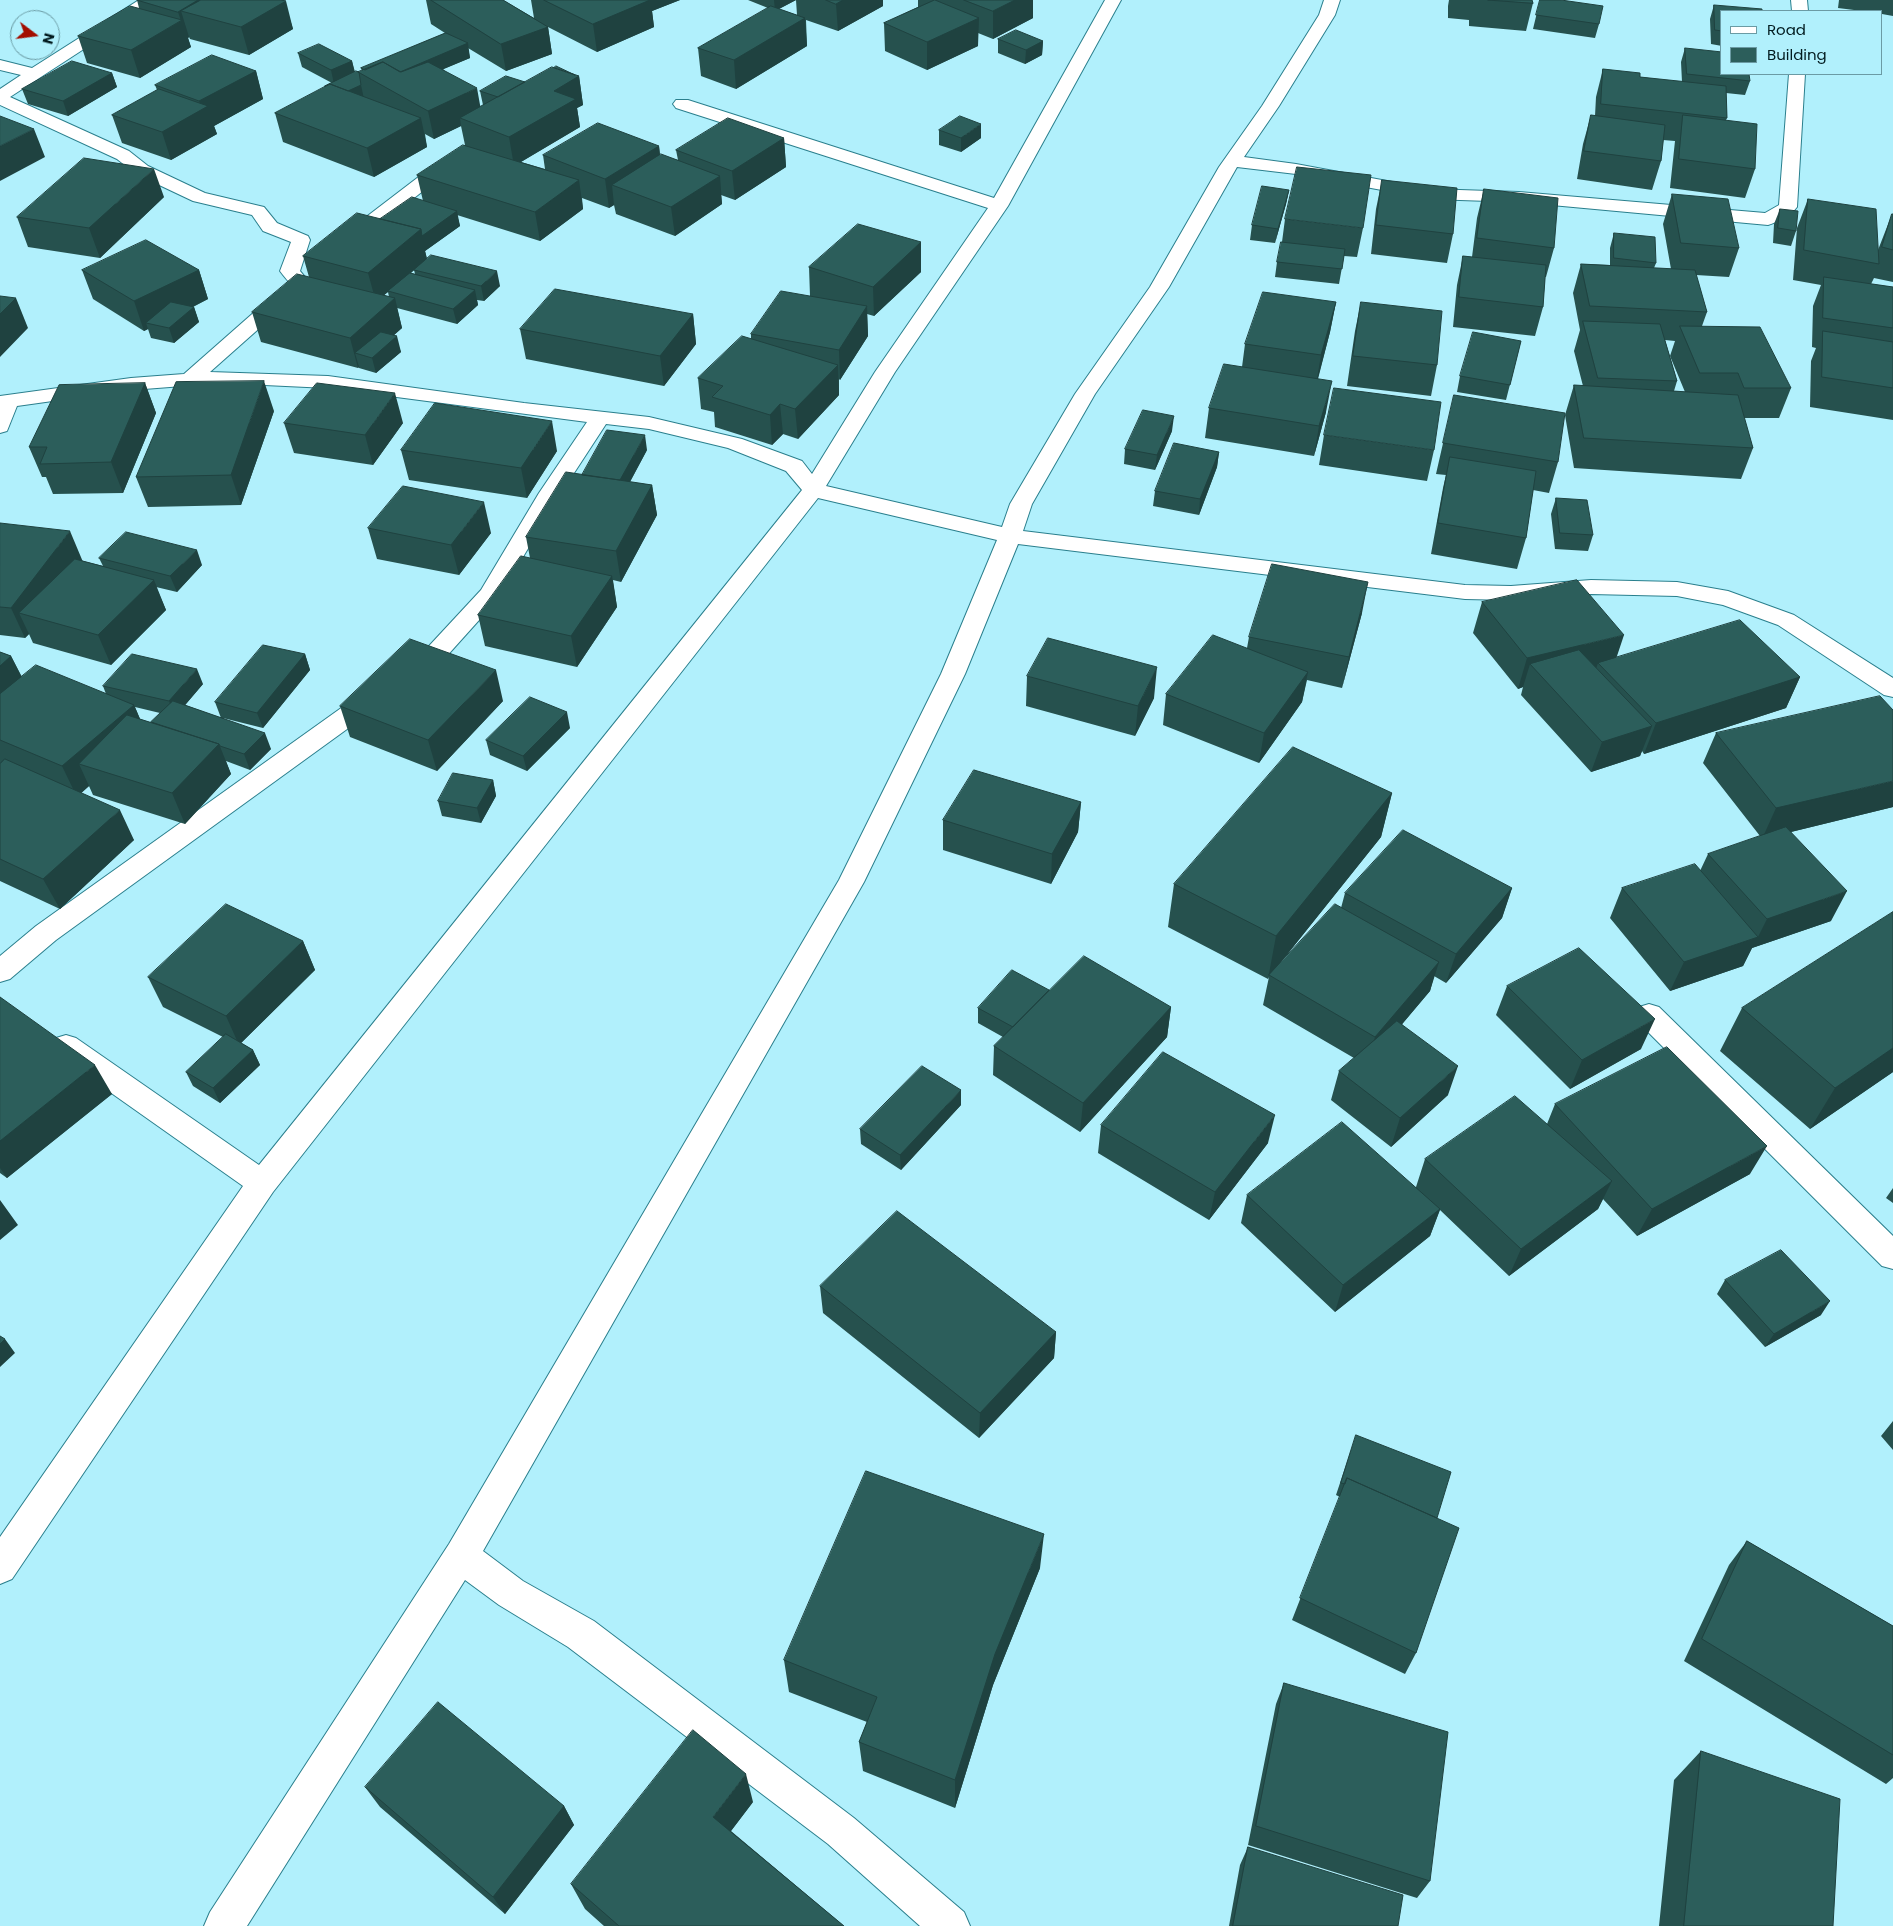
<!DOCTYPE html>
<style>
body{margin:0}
#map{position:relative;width:1893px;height:1926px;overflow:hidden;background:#b1f0fc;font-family:Poppins,sans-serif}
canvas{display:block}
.legend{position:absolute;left:1720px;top:10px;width:162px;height:65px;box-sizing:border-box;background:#b1f0fc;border:1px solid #6b9ba4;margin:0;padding:6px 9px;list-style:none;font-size:15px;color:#021b1f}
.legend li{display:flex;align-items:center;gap:10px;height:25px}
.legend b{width:25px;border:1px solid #6b9ba4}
.north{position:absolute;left:10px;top:10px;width:50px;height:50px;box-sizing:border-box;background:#b1f0fc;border:1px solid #6b9ba4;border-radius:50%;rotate:105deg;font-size:14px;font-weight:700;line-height:20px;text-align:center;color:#021b1f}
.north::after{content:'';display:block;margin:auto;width:18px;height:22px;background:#a30e00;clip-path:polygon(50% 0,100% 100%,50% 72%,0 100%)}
</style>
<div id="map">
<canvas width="1893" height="1926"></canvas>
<ul class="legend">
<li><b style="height:6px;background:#fff"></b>Road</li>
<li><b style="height:14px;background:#2c5e5b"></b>Building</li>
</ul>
<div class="north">N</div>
</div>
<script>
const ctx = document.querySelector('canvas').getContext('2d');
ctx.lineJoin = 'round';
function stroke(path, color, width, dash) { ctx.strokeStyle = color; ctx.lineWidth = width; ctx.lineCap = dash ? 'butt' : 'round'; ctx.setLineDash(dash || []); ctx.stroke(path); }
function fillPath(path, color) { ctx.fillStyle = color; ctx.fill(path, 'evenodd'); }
const minor = new Path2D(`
 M139 0H160L158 3 147 8 10 97 129 151 148 166 205 193 264 207 277 223 308 236 310 240 300 271 309 282 306 286C292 289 288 281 280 271L291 242 263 231 252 215 193 201 136 174 117 159 0 105V89L21 75 0 70V60L32 68Z
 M1105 0H1121L1008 206 895 372 826 486 1002 527 1010 504 1075 394 1150 287 1219 167 1262 106 1319 15 1324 0H1340L1335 15 1279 106 1244 157 1296 164 1430 189 1519 192 1765 213 1779 205 1789 74H1805L1797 207C1791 215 1778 222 1768 225L1519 202 1430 199 1296 174 1237 167 1169 287 1095 394 1032 504 1023 531 1465 585 1511 586 1591 580 1677 582 1728 591 1794 615 1893 678V697L1884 695 1778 625 1723 605 1677 596 1591 594 1511 600 1465 599 1018 544 965 674 864 882 483 1551 523 1581 594 1621 854 1818 964 1912 970 1926H920L828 1844 568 1647 499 1605 465 1580 247 1926H204L210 1912 449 1544 839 880 941 674 997 540 818 498 273 1192 12 1579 0 1584V1537L243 1186 56 1054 52 1046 56 1038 66 1035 76 1038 259 1165 802 490 786 471 728 448 649 429 606 424 561 493 498 599 445 658 417 678 409 680 401 678 397 672 401 666 429 646 481 590 539 493 587 422 328 388 222 383 131 390 17 406 7 431 0 433V396L131 378 184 374 276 293 283 291 290 293 293 297 290 301 210 372 328 376 524 403 649 417 742 439 802 461 812 474 875 372 988 208 676 108 673 104 676 100H688L994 198Z
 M1791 0H1807L1808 11H1792Z
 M431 171 437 172 440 176 437 180 354 245 347 247 340 245 338 241 340 237 425 172Z
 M374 689 383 691 386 697 383 703 56 940 10 979 0 982V956L36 926 365 691Z
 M1649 1004 1659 1007 1893 1236V1269L1882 1266 1639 1023 1635 1015 1639 1007Z`);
stroke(minor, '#2a7f8d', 2);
fillPath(minor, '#fff');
fillPath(new Path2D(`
 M137 0H285L284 1 293 29 249 55 190 39 189 37 188 38 191 47 140 78 87 63 78 36 139 8Z
 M426 0H503L534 18 531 0H680L652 11 654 27 597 52 548 27 552 54 506 71 468 48 470 58 443 69 480 107 483 105 480 91 525 82 579 76 583 105 577 108 580 127 521 162 545 169 543 155 659 146 660 155 678 160 676 150 784 138 786 167 735 200 721 195 722 204 675 236 616 214 614 205 609 208 582 198 583 209 540 241 457 215 460 226 425 251 427 259 500 286 484 301 477 300 478 305 457 324 397 308 402 328 394 335 401 352 376 373 359 368V367L358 368 261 342 252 312 309 277 303 256 380 219 423 201 417 175 465 145 461 126 434 139 425 134 427 147 374 177 283 142 275 113 325 87V86L332 83 302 67 298 53 352 61 355 72H359L362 71 361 68 445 33 431 24ZM425 260 414 270 415 274 411 273ZM388 292 389 297 384 295Z
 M748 0H883V6L838 31 806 20 807 46 736 89 701 76 698 48 768 8ZM796 0 797 15 779 9Z
 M918 0H1033V18L993 39 978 33V46L927 70 885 51 884 23 918 7Z
 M1449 0H1532L1533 3 1526 31 1469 26V20L1448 18V6Z
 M1540 0 1599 24 1595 38 1533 29Z
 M1839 0H1893V16L1882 14V11H1862L1838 8Z
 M1714 5 1722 11V46L1711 44 1710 19Z
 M998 39 1043 41 1042 55 1025 64 998 53Z
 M1685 48 1750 81 1745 95 1726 93 1727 118 1726 120 1755 169 1745 198 1670 188 1675 141 1663 140 1661 161 1652 190 1577 179 1583 144 1591 115 1595 116 1596 97 1603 69 1640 77 1682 82 1681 62Z
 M256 71 263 99 214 126 217 134 171 160 122 143 112 115 157 90 155 85Z
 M112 73 117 87 68 116 28 104 22 89Z
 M939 130 981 138 961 152 939 145Z
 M1382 180 1453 234 1447 263 1371 254 1376 209Z
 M1484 189 1554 248 1546 277H1545L1543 307 1535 336 1453 327 1457 285 1463 256 1472 257 1477 218Z
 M1289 190 1286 204 1275 243 1250 240 1252 225Z
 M1672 194 1739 248 1729 277 1696 275 1707 312 1702 326 1791 388 1779 418H1744L1753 448 1741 479 1574 468 1565 415 1574 385 1583 386 1574 351 1580 330 1573 293 1581 264 1610 265V248L1614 233 1656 263 1654 268 1671 269 1663 224ZM1665 340 1675 341 1670 356 1685 392 1674 391 1677 381Z
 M164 197 100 258 28 247 17 217Z
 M1808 199 1878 250 1892 214H1893V282L1874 278 1871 284 1893 287V420L1810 407 1811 361 1816 348 1812 347 1813 306 1821 285 1793 280 1797 228Z
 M1780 209 1796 231 1791 246 1773 243 1774 224Z
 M1285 219 1363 228 1357 257 1344 256 1339 284 1275 277 1277 262 1282 242Z
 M921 242V272L874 316 867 314 868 336 840 380 839 379V395L798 439 783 434 772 445 715 427 714 412 701 409 698 378 751 339V334L810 296 809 267Z
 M82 270H199L208 299 193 307H194L199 322 174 343 151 338 148 329 144 331 93 299Z
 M1336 302 1330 332 1318 379 1326 412 1314 456 1205 438 1209 408 1242 367 1245 344Z
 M1361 302 1437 365 1431 396 1347 386 1355 331Z
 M693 314 696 344 664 386 526 359 520 329Z
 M1521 341 1506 400 1457 392 1460 376Z
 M145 383 156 413 123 493 53 494 46 477H42L29 447Z
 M1454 395 1558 462 1549 493 1533 490 1526 538 1517 569 1431 554 1443 488 1446 475 1436 474Z
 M274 411 241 505 148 507 136 477Z
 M284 423H403L373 465 294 453Z
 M1172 431 1155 470 1124 464 1125 449Z
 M1324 435 1434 450 1427 481 1319 465Z
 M401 450 557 451 527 498 409 480Z
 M647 450 630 482 652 485 657 515 621 582 613 580 617 607 577 667 485 646 478 615 530 558 526 537 582 475Z
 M1219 452 1217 467 1199 515 1153 506 1155 491Z
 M1556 498 1593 535 1588 551 1555 549 1551 514Z
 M0 523 83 561 103 566 99 558 202 565 177 592 156 587 166 610 111 665 33 643 29 634 25 638 0 635Z
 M368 528 491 533 459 575 377 559Z
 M1482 602 1616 658 1800 677 1786 708 1644 754 1642 751 1640 756 1591 772 1521 695 1523 687 1518 689 1473 633Z
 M1362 613 1342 688 1307 680 1302 702 1259 763 1163 725 1166 694 1247 648 1249 637Z
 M0 652 11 656 22 677 106 694 103 686 203 684 185 705 221 718 215 702 305 654 310 670 263 728 223 718 271 749 250 770 226 761 231 774 185 824 93 795 89 786 81 793 134 840 60 909 0 881ZM135 707 160 713 151 722 152 723 140 719Z
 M1027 676 1154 698 1135 736 1026 706Z
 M503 701 437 771 350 737 340 706Z
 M570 728 527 771 490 755 486 740Z
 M1716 733 1893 807 1791 832 1831 921 1752 948 1743 966 1670 991 1610 918 1622 888 1700 871 1708 854 1760 836 1703 763Z
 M493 780 496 796 481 823 442 816 438 801Z
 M1392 793 1381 837 1277 967 1341 908 1345 893 1512 888 1502 918 1446 983 1434 976 1430 991 1402 1024 1448 1095 1391 1147 1331 1100 1339 1071 1354 1058 1263 1005 1269 977 1268 979 1168 927 1174 884Z
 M1081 802 1078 832 1051 884 943 850V820Z
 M1893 912V1072L1810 1129 1720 1051 1742 1008Z
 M303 941 315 970 241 1043 253 1050 260 1065 220 1103 193 1086 186 1072 223 1037 163 1007 148 977Z
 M1507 986 1641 1049 1570 1089 1496 1015Z
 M1049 990 1171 1007 1167 1037 1080 1132 993 1075 994 1046 1003 1037 978 1023V1008Z
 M0 997 112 1094 7 1178 0 1173Z
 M1555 1104 1750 1174 1637 1236 1603 1199 1598 1209 1509 1276 1440 1210 1430 1236 1335 1312 1241 1223 1247 1195 1416 1187 1425 1159 1547 1124Z
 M961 1105 901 1170 861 1144 860 1129Z
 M1101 1125 1268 1143 1209 1220 1098 1153Z
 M1893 1188V1203L1886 1198Z
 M1725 1280 1821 1315 1765 1347 1717 1294Z
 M820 1286 1056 1332 1054 1358 979 1438 823 1313Z
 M1893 1421V1450L1881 1436Z
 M1356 1435 1437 1518 1416 1653 1405 1674 1292 1620 1340 1497 1336 1495Z
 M1747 1541 1893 1626V1778L1886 1784 1684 1661 1729 1565Z
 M1040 1568 993 1685 955 1808 863 1771 859 1742 867 1722 789 1692 784 1660Z
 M1284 1683 1430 1881 1417 1898 1248 1845 1276 1704Z
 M1701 1751 1833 1926H1659L1674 1780Z
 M365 1787 564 1806 574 1825 505 1914 380 1807Z
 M753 1802 731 1831 844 1926H604L585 1909 571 1884Z
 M1248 1847 1398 1926H1229L1240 1865Z`), '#26514e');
fillPath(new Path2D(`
 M198 0H230L181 11 189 37 188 38 191 47 140 78 131 50 181 21 178 12Z
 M641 0H680L652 11 654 27 597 52 593 24Z
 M774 0H796L775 11Z
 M843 0H883V6L838 31 836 4Z
 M1015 0H1033V18L993 39V11Z
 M286 1 293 29 249 55 241 27Z
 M805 18 807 46 736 89 734 60Z
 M979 18 978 46 927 70V42Z
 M548 27 552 54 506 71 501 44Z
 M1043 41 1042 55 1025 64 1026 50Z
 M468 43 470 58 394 90 391 76Z
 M352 61 355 75 334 84 331 70Z
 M256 71 263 99 214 126 217 134 171 160 162 132 202 109 199 101Z
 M112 73 117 87 68 116 63 101Z
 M579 76 583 105 577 108 580 127 514 166 509 137 554 91Z
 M361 85 364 99 342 93Z
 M477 88 482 116 460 118 461 126 434 139 428 111Z
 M421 118 427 147 374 177 367 148Z
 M981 124V138L961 152V138Z
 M34 129 45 157 0 181V146Z
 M784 138 786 167 735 200 732 171Z
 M659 146 662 175 612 185 614 205 609 208 605 179Z
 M154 169 164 197 100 258 89 228Z
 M720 176 722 204 675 236 671 207Z
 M579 180 583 209 540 241 535 212Z
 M1289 190 1286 204 1275 243 1278 229Z
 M457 211 460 226 425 251 427 259 376 302 368 273 421 229Z
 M921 242V272L874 316 873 287Z
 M199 270 208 299 156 325 146 323 148 329 144 331 134 301Z
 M497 271 500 286 484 301 481 286Z
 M475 290 478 305 457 324 453 309Z
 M16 298 28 328 0 357V314Z
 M395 298 402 328 369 357 355 353 359 367 358 368 350 338Z
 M1336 302 1330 332 1316 385 1321 355Z
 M867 306 868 336 840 380 839 350Z
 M194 307 199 322 174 343 169 328Z
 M693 314 696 344 664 386 660 356Z
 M397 336 401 352 376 373 372 358Z
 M838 365 839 395 798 439 795 409Z
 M264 381 274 411 241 505 231 475Z
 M1332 381 1326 412 1314 456 1319 426Z
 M145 383 156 413 123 493 111 462Z
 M395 393 403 423 373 465 365 435Z
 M780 404 783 434 772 445 770 415Z
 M1174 416 1172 431 1155 470 1157 455Z
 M552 421 557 451 527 498 521 468Z
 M645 435 647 450 619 502 616 487Z
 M1219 452 1217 467 1199 515 1200 499Z
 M652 485 657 515 621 582 616 551Z
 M484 502 491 533 459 575 451 545Z
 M70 531 83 562 19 613 29 634 25 638 11 608Z
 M197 550 202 565 177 592 170 576Z
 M612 576 617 607 577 667 571 636Z
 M154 580 166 610 111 665 98 635Z
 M1368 582 1362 613 1342 688 1349 657Z
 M1624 635 1614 665 1598 663 1596 669 1530 664 1523 687 1518 689 1527 658Z
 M305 654 310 670 263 728 257 713Z
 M11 656 26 686 0 710V666Z
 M1157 667 1154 698 1135 736 1138 706Z
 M197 669 203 684 175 717 169 701Z
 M496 670 503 701 437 771 428 740Z
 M1308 672 1302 702 1259 763 1264 733Z
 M1800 677 1786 708 1644 754 1656 723Z
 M134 705 147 735 79 764 89 786 77 797 62 766Z
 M567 712 570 728 527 771 523 756Z
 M1652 726 1640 756 1591 772 1602 742Z
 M265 733 271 749 250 770 244 754Z
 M219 744 231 774 185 824 172 793Z
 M493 780 496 796 481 823 477 808Z
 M1893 781V807L1762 839 1776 808Z
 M1392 793 1381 837 1270 976 1269 975 1268 979 1276 936Z
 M1081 802 1078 832 1051 884 1052 854Z
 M120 810 134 840 60 909 43 879Z
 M1512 888 1502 918 1446 983 1456 954Z
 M1847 891 1831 921 1752 948 1743 966 1670 991 1684 962 1758 937 1767 919Z
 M303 941 315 970 239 1045 226 1016Z
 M1439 962 1430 991 1367 1066 1375 1037Z
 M1171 1007 1167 1037 1080 1132 1083 1103Z
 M1655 1019 1641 1049 1570 1089 1582 1060Z
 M1893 1048V1072L1810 1129 1835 1088Z
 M253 1050 260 1065 220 1103 213 1088Z
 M95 1065 112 1094 7 1178 0 1168V1141Z
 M1458 1066 1448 1095 1391 1147 1400 1118Z
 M961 1090V1105L901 1170 900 1155Z
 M1275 1115 1268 1143 1209 1220 1215 1192Z
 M1767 1146 1750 1174 1637 1236 1652 1209Z
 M1612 1181 1598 1209 1509 1276 1521 1249Z
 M0 1200 18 1225 0 1240Z
 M1440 1209 1430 1236 1335 1312 1343 1285Z
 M1830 1301 1821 1315 1765 1347 1774 1334Z
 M1056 1332 1054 1358 979 1438 980 1413Z
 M5 1339 15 1353 0 1367V1344Z
 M1044 1534 1040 1568 993 1685 955 1808V1780L995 1654Z
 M746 1774 753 1802 721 1844 713 1817Z
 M564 1806 574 1825 505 1914 493 1897Z`), '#1f4240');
const building = new Path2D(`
 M137 0H198L178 12Z
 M201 0H281L286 1 241 27 181 11Z
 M431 0H503L548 27 501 44Z
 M544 0H650L593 24Z
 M826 0H843L836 4Z
 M935 0 979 18 927 42 884 23Z
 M964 0H1015L993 11Z
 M1488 0H1532L1533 3Z
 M1540 0H1561L1603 6 1599 24 1536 15Z
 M1714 5 1762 9V11H1722V31L1715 30Z
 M130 6 182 20 131 50 78 36Z
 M771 6 805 18 734 60 698 48Z
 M1016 30 1043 41 1026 50 998 39Z
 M446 33 468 43 400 72 383 62 365 70 361 68Z
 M319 44 352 61 331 70 298 53Z
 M1685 48 1722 52V74H1749L1750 81 1687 74Z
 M212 55 256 71 199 101 155 85Z
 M72 61 112 73 63 101 22 89Z
 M383 62 401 72 428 62 477 88 428 111 358 72Z
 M556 66 575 75 554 68Z
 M552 67 579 76 554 91 576 99 509 137 460 118Z
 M1603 69 1640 73V77L1726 86 1727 118 1601 104Z
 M356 71 359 72 361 85 348 91 330 84 326 86H325Z
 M506 76 525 82 498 97 480 91Z
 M330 84 421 118 367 148 275 113Z
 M159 89 208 106 162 132 112 115Z
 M1591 115 1665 125 1661 161 1584 151Z
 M1683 115 1757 124 1755 169 1679 159Z
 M0 116 34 129 0 146Z
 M960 116 981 124 961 138 939 130Z
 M728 118 784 138 732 171 676 150Z
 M598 123 659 146 605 179 543 155Z
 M463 145 579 180 535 212 417 175Z
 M661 154 720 176 671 207 612 185Z
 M84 158 154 169 89 228 17 217Z
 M1297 167 1371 175 1363 228 1285 219Z
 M1382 180 1457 188 1453 234 1376 225Z
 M1262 186 1289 190 1278 229 1252 225Z
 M1484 189 1558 198 1554 248 1477 238Z
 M1672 194 1728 199 1739 248 1681 243Z
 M412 197 457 211 422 236 421 229 380 219Z
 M1808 199 1876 209 1879 264 1804 250Z
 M1780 209 1798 211 1796 231 1778 228Z
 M357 213 421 229 368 273 303 256Z
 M1892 214H1893V250L1882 247Z
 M858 224 921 242 873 287 809 267Z
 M1614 233 1655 237 1656 263 1614 258Z
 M146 240 199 270 134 301 82 270Z
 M1281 242 1345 249 1342 269 1277 262Z
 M431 255 497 271 481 286 414 270Z
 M1463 256 1546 265 1543 307 1459 297Z
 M1581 264 1695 270 1707 312 1590 306Z
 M410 273 475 290 453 309 388 291Z
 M297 274 395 298 350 338 252 312Z
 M1824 277 1893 287V328L1823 318Z
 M555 289 693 314 660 356 520 329Z
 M781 291 867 306 839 350 751 334Z
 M1263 292 1336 302 1321 355 1245 344Z
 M0 296 16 298 0 314Z
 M171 302 194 307 169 328 146 323Z
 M1361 302 1442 311 1437 365 1353 356Z
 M1583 321 1660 324 1677 381 1598 378Z
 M1680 326 1760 327 1791 388H1744L1738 373H1700Z
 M1823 331 1893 342V388L1822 377Z
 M381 332 397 336 372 358 355 353Z
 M1473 332 1521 341 1510 385 1460 376Z
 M742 336 838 365 795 409 780 404 770 415 712 397 723 386 698 378Z
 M1224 364 1332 381 1319 426 1209 408Z
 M264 381 231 475 136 477 176 382Z
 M145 383 111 462 40 464 47 447H29L59 385Z
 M317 383 395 393 365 435 284 423Z
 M1574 385 1738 395 1753 448 1584 438Z
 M1334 388 1441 402 1434 450 1324 435Z
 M1454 395 1565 413 1558 462 1443 443Z
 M435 403 552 421 521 468 401 450Z
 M1143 410 1174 416 1157 455 1125 449Z
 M607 430 645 435 620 480 582 475Z
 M1174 443 1219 452 1200 499 1155 491Z
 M1450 457 1536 471 1526 538 1438 523Z
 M566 472 652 485 616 551 526 537Z
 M403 486 484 502 451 545 368 528Z
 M1556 498 1587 500 1593 535 1560 533Z
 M0 523 70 531 11 608 0 607Z
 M126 532 197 550 170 576 99 558Z
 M521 556 612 576 571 636 478 615Z
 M75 559 154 580 98 635 19 613Z
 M1272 564 1368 582 1349 657 1249 637Z
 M1577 580 1624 635 1527 658 1482 602Z
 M1740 620 1800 677 1656 723 1598 663Z
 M1213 635 1308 672 1264 733 1166 694Z
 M1048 638 1157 667 1138 706 1027 676Z
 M410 639 496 670 428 740 340 706Z
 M263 645 305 654 257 713 215 702Z
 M1579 650 1652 726 1602 742 1530 664Z
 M0 652 11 656 0 666Z
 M132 654 197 669 169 701 103 686Z
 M36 665 134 705 62 766 0 740V694Z
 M1880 696 1893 710V781L1776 808 1716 733Z
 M530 697 567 712 523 756 486 740Z
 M173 701 265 733 244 754 220 746 219 744 151 722Z
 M127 715 219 744 172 793 79 764Z
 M1293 747 1392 793 1276 936 1174 884Z
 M5 759 120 810 43 879 0 859V764Z
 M974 770 1081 802 1052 854 943 820Z
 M453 773 493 780 477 808 438 801Z
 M1786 827 1847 891 1767 919 1708 854Z
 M1403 830 1512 888 1456 954 1345 893Z
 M1695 864 1758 937 1684 962 1622 888Z
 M226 904 303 941 226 1016 148 977Z
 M1335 904 1439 962 1375 1037 1269 975Z
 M1893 912V1048L1835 1088 1742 1008Z
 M1579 948 1655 1019 1582 1060 1507 986Z
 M1084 956 1171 1007 1083 1103 994 1046Z
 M1012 970 1049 990 1013 1027 978 1008Z
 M0 997 95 1065 0 1141Z
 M1397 1021 1458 1066 1400 1118 1339 1071Z
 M226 1034 253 1050 213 1088 186 1072Z
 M1667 1047 1767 1146 1652 1209 1555 1104Z
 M1163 1052 1275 1115 1215 1192 1101 1125Z
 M922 1066 961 1090 900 1155 860 1129Z
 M1515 1096 1612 1181 1521 1249 1425 1159Z
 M1342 1122 1440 1209 1343 1285 1247 1195Z
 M897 1211 1056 1332 980 1413 820 1286Z
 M1781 1250 1830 1301 1774 1334 1725 1280Z
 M0 1336 5 1339 0 1344Z
 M1356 1435 1451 1472 1437 1518 1347 1478 1345 1484 1341 1483Z
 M866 1471 1044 1534 995 1654 955 1780 859 1742 877 1697 784 1660Z
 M1347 1478 1459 1528 1416 1653 1300 1598Z
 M1747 1541 1893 1626V1755L1702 1639Z
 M1284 1683 1448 1732 1430 1881 1256 1826Z
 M438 1702 564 1806 493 1897 365 1787Z
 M693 1730 746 1774 713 1817 844 1926H619L571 1884Z
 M1701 1751 1840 1799 1833 1926H1684Z
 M1248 1847 1403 1895 1398 1926H1233Z`);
fillPath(building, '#2c5e5b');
stroke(building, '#1f4240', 1);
</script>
